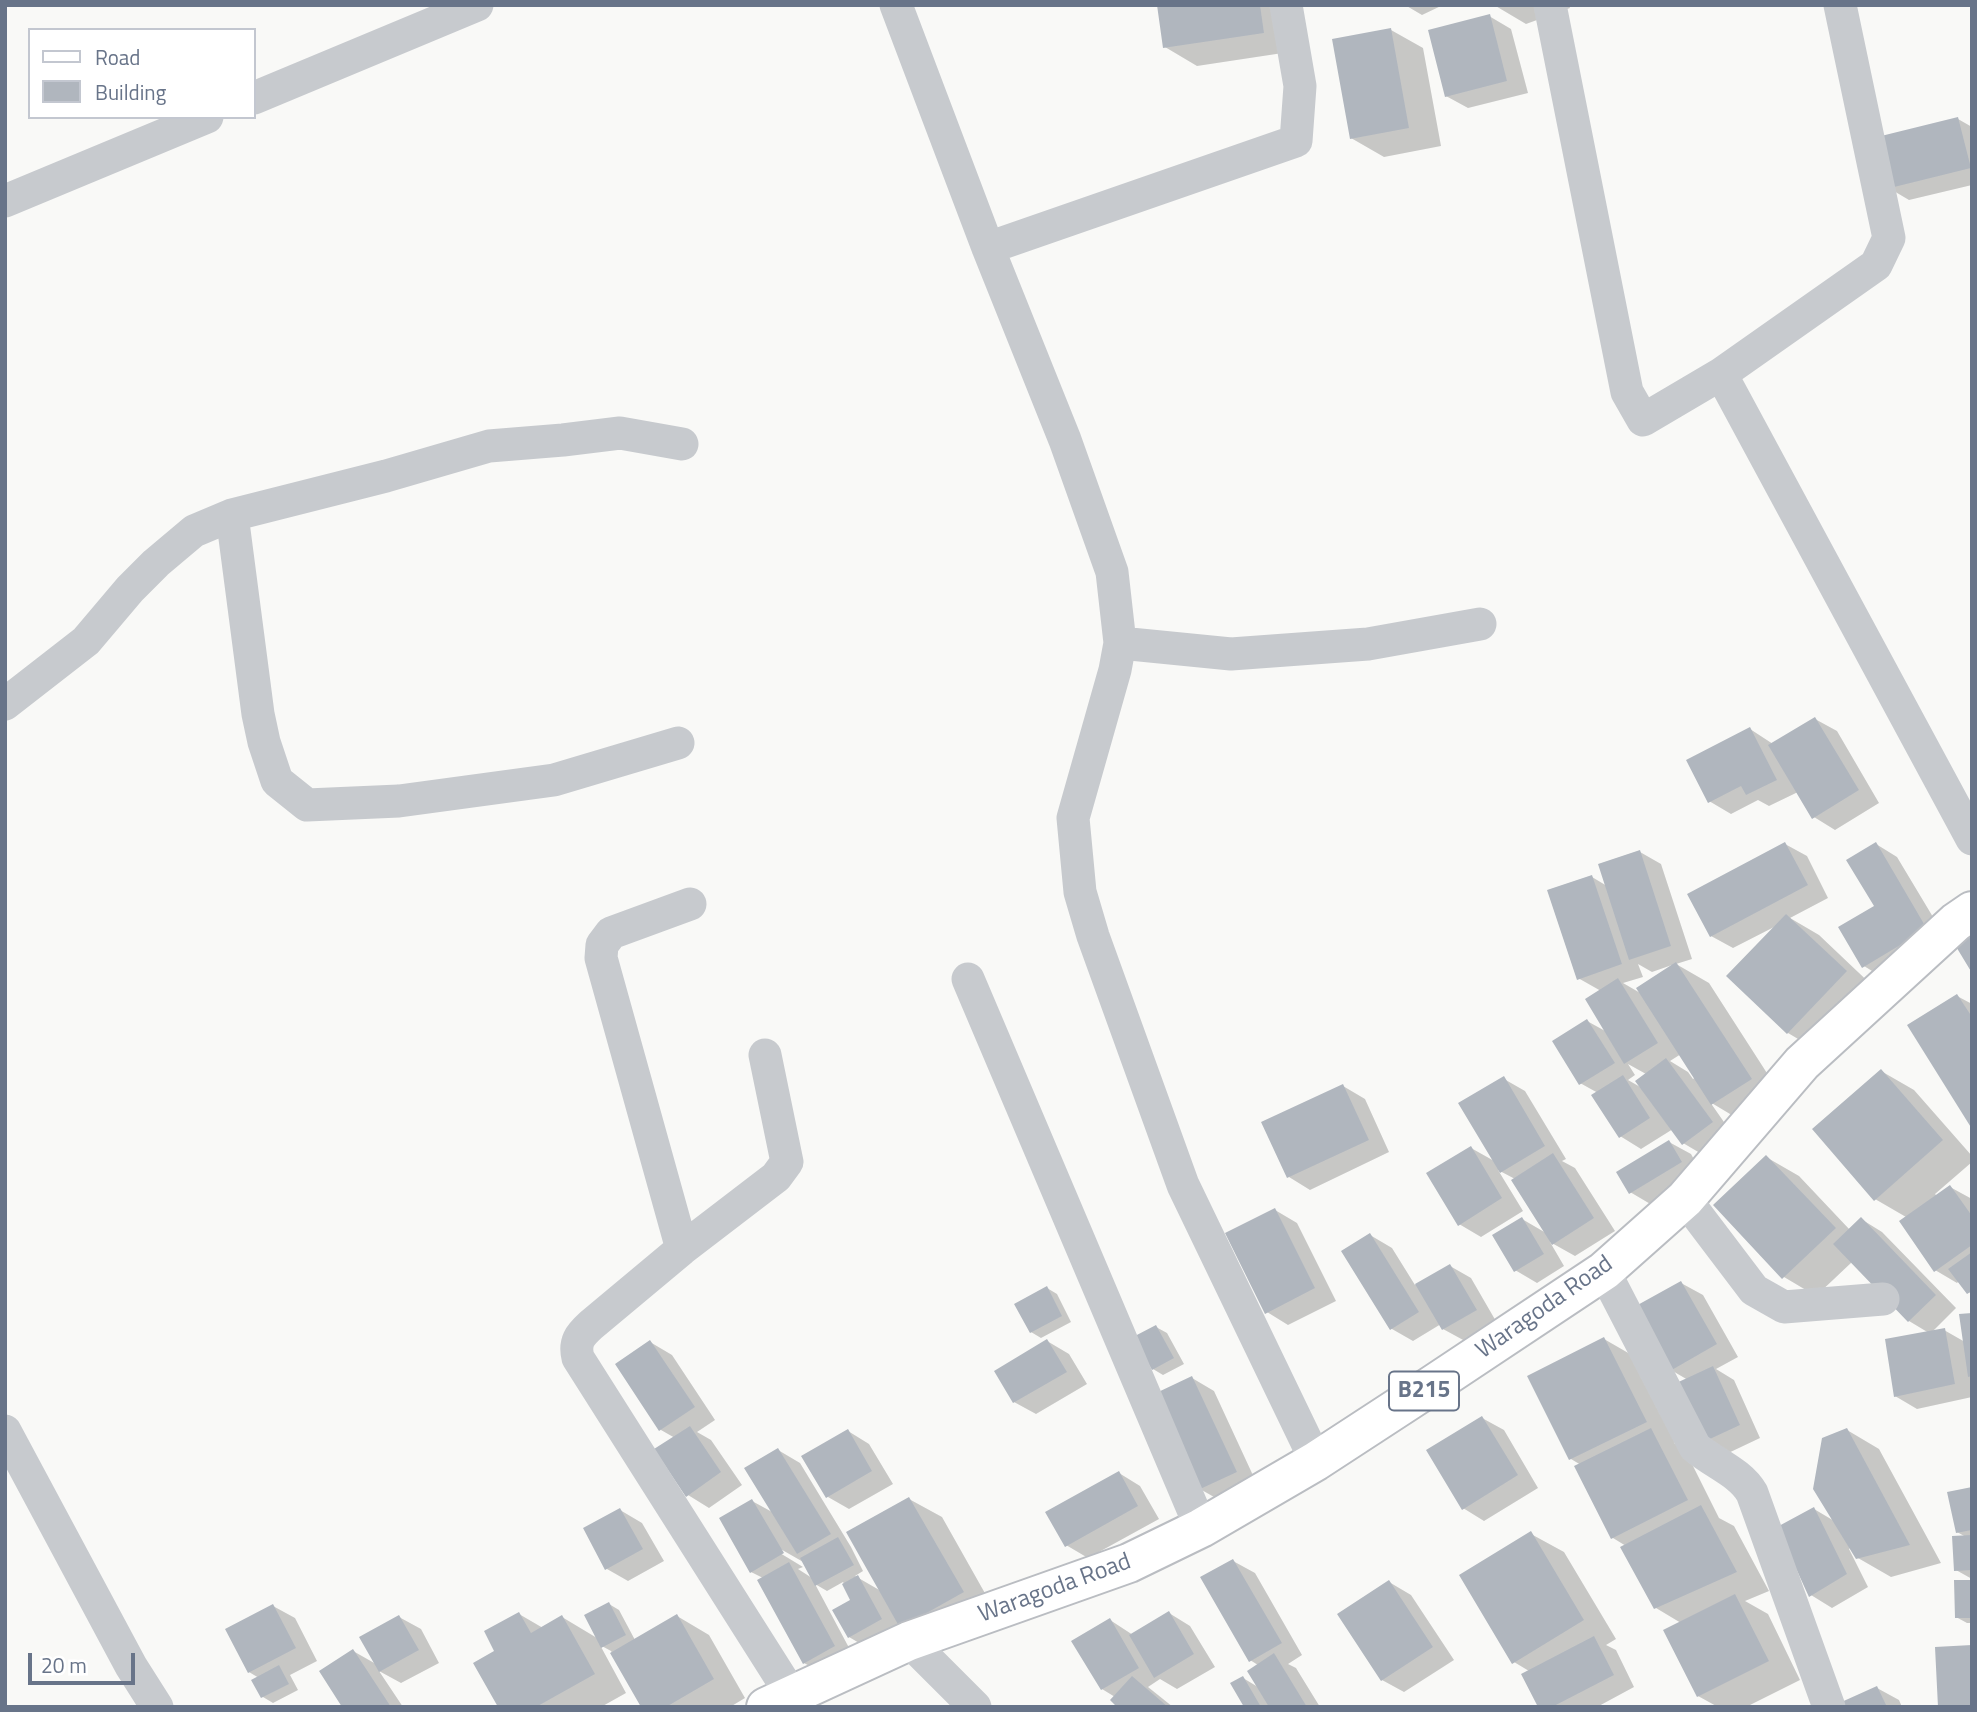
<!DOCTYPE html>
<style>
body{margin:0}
#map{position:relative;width:1977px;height:1712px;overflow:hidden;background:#f9f9f7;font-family:"Titillium Web",sans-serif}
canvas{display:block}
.frame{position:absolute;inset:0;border:7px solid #687489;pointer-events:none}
.legend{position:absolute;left:28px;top:28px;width:228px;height:91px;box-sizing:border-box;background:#fff;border:2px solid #c3c7d0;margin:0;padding:9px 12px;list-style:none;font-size:21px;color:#687489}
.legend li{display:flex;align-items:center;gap:14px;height:35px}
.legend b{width:35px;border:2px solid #c3c7d0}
.scale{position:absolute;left:28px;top:1653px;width:107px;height:32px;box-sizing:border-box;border:4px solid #687489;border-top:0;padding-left:9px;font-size:21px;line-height:24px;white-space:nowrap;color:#687489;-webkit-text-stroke:5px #fff;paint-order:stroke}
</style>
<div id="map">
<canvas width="1977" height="1712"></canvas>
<div class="frame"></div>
<ul class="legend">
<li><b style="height:9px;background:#fff"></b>Road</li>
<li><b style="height:19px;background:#b0b6be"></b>Building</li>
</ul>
<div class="scale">20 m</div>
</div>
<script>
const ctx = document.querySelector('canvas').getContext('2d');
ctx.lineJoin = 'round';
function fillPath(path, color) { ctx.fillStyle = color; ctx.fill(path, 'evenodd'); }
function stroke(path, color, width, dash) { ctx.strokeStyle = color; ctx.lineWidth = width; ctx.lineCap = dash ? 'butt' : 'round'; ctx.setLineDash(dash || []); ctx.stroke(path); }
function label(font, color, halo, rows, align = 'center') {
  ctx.font = font + ' "Titillium Web",sans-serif'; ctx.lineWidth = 7; ctx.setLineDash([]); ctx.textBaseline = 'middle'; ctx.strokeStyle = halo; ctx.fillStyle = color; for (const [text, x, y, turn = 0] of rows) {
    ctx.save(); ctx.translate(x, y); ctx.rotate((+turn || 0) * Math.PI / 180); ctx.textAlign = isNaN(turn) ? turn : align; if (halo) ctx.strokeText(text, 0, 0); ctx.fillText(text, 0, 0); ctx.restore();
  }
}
fillPath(new Path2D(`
 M1159 5H1289L1296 51 1197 66 1165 47Z
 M1405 5H1443L1422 15Z
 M1494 5H1569L1570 8 1526 24Z
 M1489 16 1511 29 1528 93 1468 108 1446 96Z
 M1391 30 1423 48 1441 146 1384 157 1351 138Z
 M1958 119 1972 127V185L1909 200 1887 187Z
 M1815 719 1837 731 1879 803 1835 830 1814 817 1798 792 1769 806 1758 800 1731 814 1709 801 1750 729 1773 744Z
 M1785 844 1807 856 1828 898 1790 918 1819 935 1878 991 1820 1052 1788 1033 1778 925 1733 948 1711 936Z
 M1876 844 1897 857 1948 942 1885 979 1864 966 1876 906Z
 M1640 852 1661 864 1692 959 1676 964 1709 983 1783 1098 1745 1123 1710 1102 1733 1135 1705 1156 1683 1143 1673 1129 1641 1149 1620 1136 1598 1093 1580 1083 1587 1021 1607 1032 1601 991 1578 978 1592 877 1607 886ZM1638 964 1652 972 1672 965 1642 994 1623 983 1643 977ZM1681 1054 1696 1077 1693 1079 1688 1072 1670 1061ZM1628 1064 1646 1074 1642 1088 1628 1080 1635 1075Z
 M1957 996 1972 1004V1126Z
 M1881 1071 1914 1090 1972 1156V1162L1935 1194 1937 1196 1950 1187 1972 1199V1295L1959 1281 1957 1283 1935 1270 1906 1217 1875 1199Z
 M1504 1079 1525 1091 1566 1159 1562 1161 1575 1168 1615 1231 1575 1256 1550 1242 1564 1266 1537 1283 1515 1270 1522 1219 1546 1233 1515 1179 1498 1170 1523 1211 1481 1237 1459 1224 1471 1148 1496 1162Z
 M1343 1086 1365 1099 1389 1152 1310 1190 1289 1177Z
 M1669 1142 1691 1154 1702 1174 1652 1205 1630 1192Z
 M1766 1157 1799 1176 1850 1230 1861 1219 1882 1232 1956 1308 1931 1333 1944 1330 1965 1342 1972 1314V1397L1917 1409 1895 1396 1929 1333 1909 1321 1852 1262 1816 1296 1784 1277Z
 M1275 1210 1297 1223 1336 1301 1288 1325 1267 1312Z
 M1370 1235 1392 1248 1415 1285 1450 1266 1471 1278 1497 1323 1465 1341 1443 1329 1441 1324 1413 1341 1392 1329Z
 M1681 1283 1703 1295 1738 1357 1716 1369 1734 1380 1760 1438 1722 1456 1700 1443 1688 1380 1671 1370Z
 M1047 1288 1057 1294 1071 1322 1041 1338 1031 1332Z
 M1156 1327 1167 1333 1184 1364 1163 1375 1153 1369Z
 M1604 1339 1637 1358 1678 1441 1674 1443 1684 1448 1719 1518 1734 1526 1769 1591 1745 1601 1768 1614 1800 1680 1746 1707H1718L1698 1696 1681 1623 1656 1608 1626 1546 1613 1538 1581 1465 1571 1459Z
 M1047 1341 1069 1354 1087 1384 1036 1414 1014 1402Z
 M650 1342 672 1355 715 1420 697 1432 711 1440 742 1485 709 1508 688 1495 675 1438 661 1430Z
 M1192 1378 1214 1391 1257 1484 1221 1501 1200 1489Z
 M1482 1418 1504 1430 1538 1488 1484 1521 1463 1508Z
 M1847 1430 1879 1449 1941 1563 1891 1577 1858 1558 1851 1547 1849 1549 1868 1587 1832 1608 1811 1595 1814 1509 1836 1522Z
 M848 1431 869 1444 893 1484 849 1509 828 1497Z
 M778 1450 800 1463 851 1547 863 1571 855 1576 881 1591 909 1499 942 1517 995 1611 871 1650 849 1637 853 1601 843 1582 827 1591 815 1584 855 1659 826 1675 804 1663 763 1578 751 1572 752 1501 774 1513ZM777 1547 805 1563 812 1578 798 1569 803 1567 775 1550Z
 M1119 1473 1140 1486 1159 1519 1088 1558 1066 1545Z
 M1972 1489V1579L1956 1570 1966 1537 1957 1532Z
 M620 1510 642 1523 664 1561 628 1581 607 1569Z
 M1531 1534 1564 1552 1616 1639 1606 1645 1616 1650 1634 1687 1597 1707H1540L1529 1671 1514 1662Z
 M1233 1561 1255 1573 1302 1655 1288 1664 1296 1668 1320 1707H1246L1243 1678 1258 1687V1665L1250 1660Z
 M1972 1581V1623H1967L1956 1617Z
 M1389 1582 1411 1595 1454 1660 1404 1692 1382 1680Z
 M609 1604 619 1610 635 1640 677 1616 709 1635 745 1698 730 1707H643L611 1651 600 1645 626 1693 601 1707H500L497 1652 519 1614 543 1628 562 1617 597 1638Z
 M273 1606 295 1618 317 1661 290 1675 298 1690 273 1703 263 1697 259 1678 249 1672Z
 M1169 1613 1190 1626 1215 1667 1177 1689 1160 1679 1148 1687 1173 1707H1120L1115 1697 1102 1689 1110 1620 1133 1635Z
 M399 1617 421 1629 439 1663 401 1683 379 1671 403 1707H344L353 1651 376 1664Z
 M1877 1688 1899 1700 1902 1707H1841Z`), '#0003');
fillPath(new Path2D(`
 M1157 5H1260L1264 33 1163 48Z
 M1490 14 1507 81 1445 97 1428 30Z
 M1391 28 1409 128 1350 139 1332 39Z
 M1958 117 1971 168 1886 189 1873 138Z
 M1815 717 1859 790 1812 819 1768 745Z
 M1750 727 1777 780 1746 795 1741 786 1708 803 1686 760Z
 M1785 842 1808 885 1710 937 1687 894Z
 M1876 842 1927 929 1862 968 1838 927 1874 906 1846 860Z
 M1640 850 1671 946 1629 960 1598 864Z
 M1592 875 1622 964 1577 980 1547 890Z
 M1786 914 1847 971 1787 1034 1726 976Z
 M1972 921V973L1949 935Z
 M1676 962 1752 1079 1711 1105 1636 988Z
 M1618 978 1658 1043 1624 1064 1585 999Z
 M1957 994 1972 1017V1129L1907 1025Z
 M1587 1019 1615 1063 1579 1085 1552 1041Z
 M1666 1058 1713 1122 1682 1145 1635 1081Z
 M1881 1069 1943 1140 1874 1201 1812 1129Z
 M1623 1075 1650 1118 1619 1138 1591 1095Z
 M1504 1076 1545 1146 1500 1173 1458 1103Z
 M1343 1084 1369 1140 1287 1178 1261 1122Z
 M1669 1140 1682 1162 1629 1194 1616 1172Z
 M1471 1146 1502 1198 1458 1226 1426 1173Z
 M1553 1153 1594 1218 1552 1245 1511 1180Z
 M1766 1155 1836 1228 1782 1279 1713 1205Z
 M1950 1185 1972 1216V1245L1934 1272 1899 1221Z
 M1275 1208 1315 1288 1265 1314 1225 1233Z
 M1522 1217 1544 1254 1514 1272 1492 1235Z
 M1861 1217 1936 1295 1908 1322 1833 1244Z
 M1370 1233 1419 1312 1390 1330 1341 1251Z
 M1972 1252V1291L1967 1294 1948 1269Z
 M1450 1264 1477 1310 1442 1330 1415 1284Z
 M1681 1281 1717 1344 1670 1371 1634 1307Z
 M1047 1286 1062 1316 1030 1333 1014 1304Z
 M1972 1313V1376L1968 1377 1959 1314Z
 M1156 1325 1174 1358 1152 1370 1133 1337Z
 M1945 1328 1955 1384 1894 1397 1885 1339Z
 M1604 1337 1647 1422 1569 1460 1527 1376Z
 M1047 1339 1067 1372 1013 1403 994 1371Z
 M650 1340 695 1407 659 1431 615 1364Z
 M1713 1366 1740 1425 1699 1444 1672 1385Z
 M1192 1376 1237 1472 1198 1490 1154 1394Z
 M1482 1416 1518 1475 1462 1510 1426 1450Z
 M690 1426 721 1472 686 1497 654 1449Z
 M1651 1428 1688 1500 1611 1539 1574 1466Z
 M1847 1428 1910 1545 1856 1559 1813 1489 1822 1438Z
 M848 1429 872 1471 826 1498 801 1456Z
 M778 1448 831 1534 797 1554 744 1468Z
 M1119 1471 1138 1506 1065 1547 1045 1512Z
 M1972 1487V1530L1956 1533 1947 1492Z
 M909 1497 964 1592 900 1628 846 1532Z
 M752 1499 784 1553 750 1573 719 1518Z
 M1701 1505 1737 1572 1654 1609 1620 1547Z
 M1814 1507 1847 1574 1809 1597 1777 1527Z
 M620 1508 643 1549 605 1570 583 1528Z
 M1531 1531 1584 1620 1512 1664 1459 1575Z
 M1972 1535V1570L1954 1571 1952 1536Z
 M838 1537 854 1565 815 1586 800 1558Z
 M1233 1559 1282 1643 1249 1662 1200 1577Z
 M789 1562 835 1646 803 1664 757 1580Z
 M858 1575 882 1619 848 1638 832 1610 850 1600 842 1584Z
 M1389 1580 1433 1647 1381 1681 1337 1614Z
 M1954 1580H1972V1618H1955Z
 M1735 1594 1769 1661 1697 1697 1663 1630Z
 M609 1602 626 1635 601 1648 584 1615Z
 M273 1604 296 1648 248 1673 225 1629Z
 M1169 1611 1194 1654 1154 1678 1129 1635Z
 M519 1612 531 1633 562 1615 595 1674 536 1707H498L473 1663 494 1651 484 1631Z
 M677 1614 714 1679 666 1707H641L610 1653Z
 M399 1615 419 1650 379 1672 359 1637Z
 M1110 1618 1139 1668 1101 1690 1071 1641Z
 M1594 1636 1614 1675 1552 1707H1538L1521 1674Z
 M1972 1645V1707H1938L1935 1647Z
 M353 1649 391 1707H342L319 1671Z
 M1274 1653 1307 1707H1269L1247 1671Z
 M279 1665 289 1684 261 1698 251 1680Z
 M1132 1676 1168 1707H1117L1110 1700Z
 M1243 1676 1261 1707H1244L1230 1683Z
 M1877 1686 1887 1707H1839L1837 1704Z`), '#b0b6be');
const primary = new Path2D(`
 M766 1707 909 1641 1129 1563 1201 1528 1316 1461 1431 1386 1604 1271 1685 1199 1802 1063 1956 922 1972 911`);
stroke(primary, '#babdc2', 42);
stroke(new Path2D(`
 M896 5 988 248 1065 440 1112 572 1120 643 1115 670 1073 818 1080 892 1093 936 1183 1185 1316 1461
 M1550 5 1627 392 1643 420 1721 374 1972 839
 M254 98 477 5
 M5 201 207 117
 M988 248 1296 141 1300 86 1286 5
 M1721 374 1876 265 1889 238 1840 5
 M232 515 258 714 264 742 277 781 307 805 399 801 554 780 678 743
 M1120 643 1231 654 1368 644 1480 624
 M5 704 86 641 130 589 156 563 194 531 232 515 386 476 489 446 563 440 620 433 682 444
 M968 979 1201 1528
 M765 1055 787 1162 776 1177 682 1249 591 1325C580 1335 574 1342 578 1358L791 1694
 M1685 1199 1754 1290 1784 1307 1883 1299
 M682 1249 601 958 602 945 611 933 690 904
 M1604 1271 1695 1447C1713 1463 1740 1472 1752 1493L1829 1707
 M5 1431 131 1666 157 1707
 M909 1641 975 1707`), '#c7cace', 33);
stroke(primary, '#fff', 38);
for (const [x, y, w] of [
 [1424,1391,70]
]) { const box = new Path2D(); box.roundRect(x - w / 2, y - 19.5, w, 39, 5); ctx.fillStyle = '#fff'; ctx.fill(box); stroke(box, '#687489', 2); }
label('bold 23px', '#687489', null, [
 ["B215",1424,1391]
]);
label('24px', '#687489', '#fff', [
 ["Waragoda Road",1545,1308,-35],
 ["Waragoda Road",1055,1589,-20]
]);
</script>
